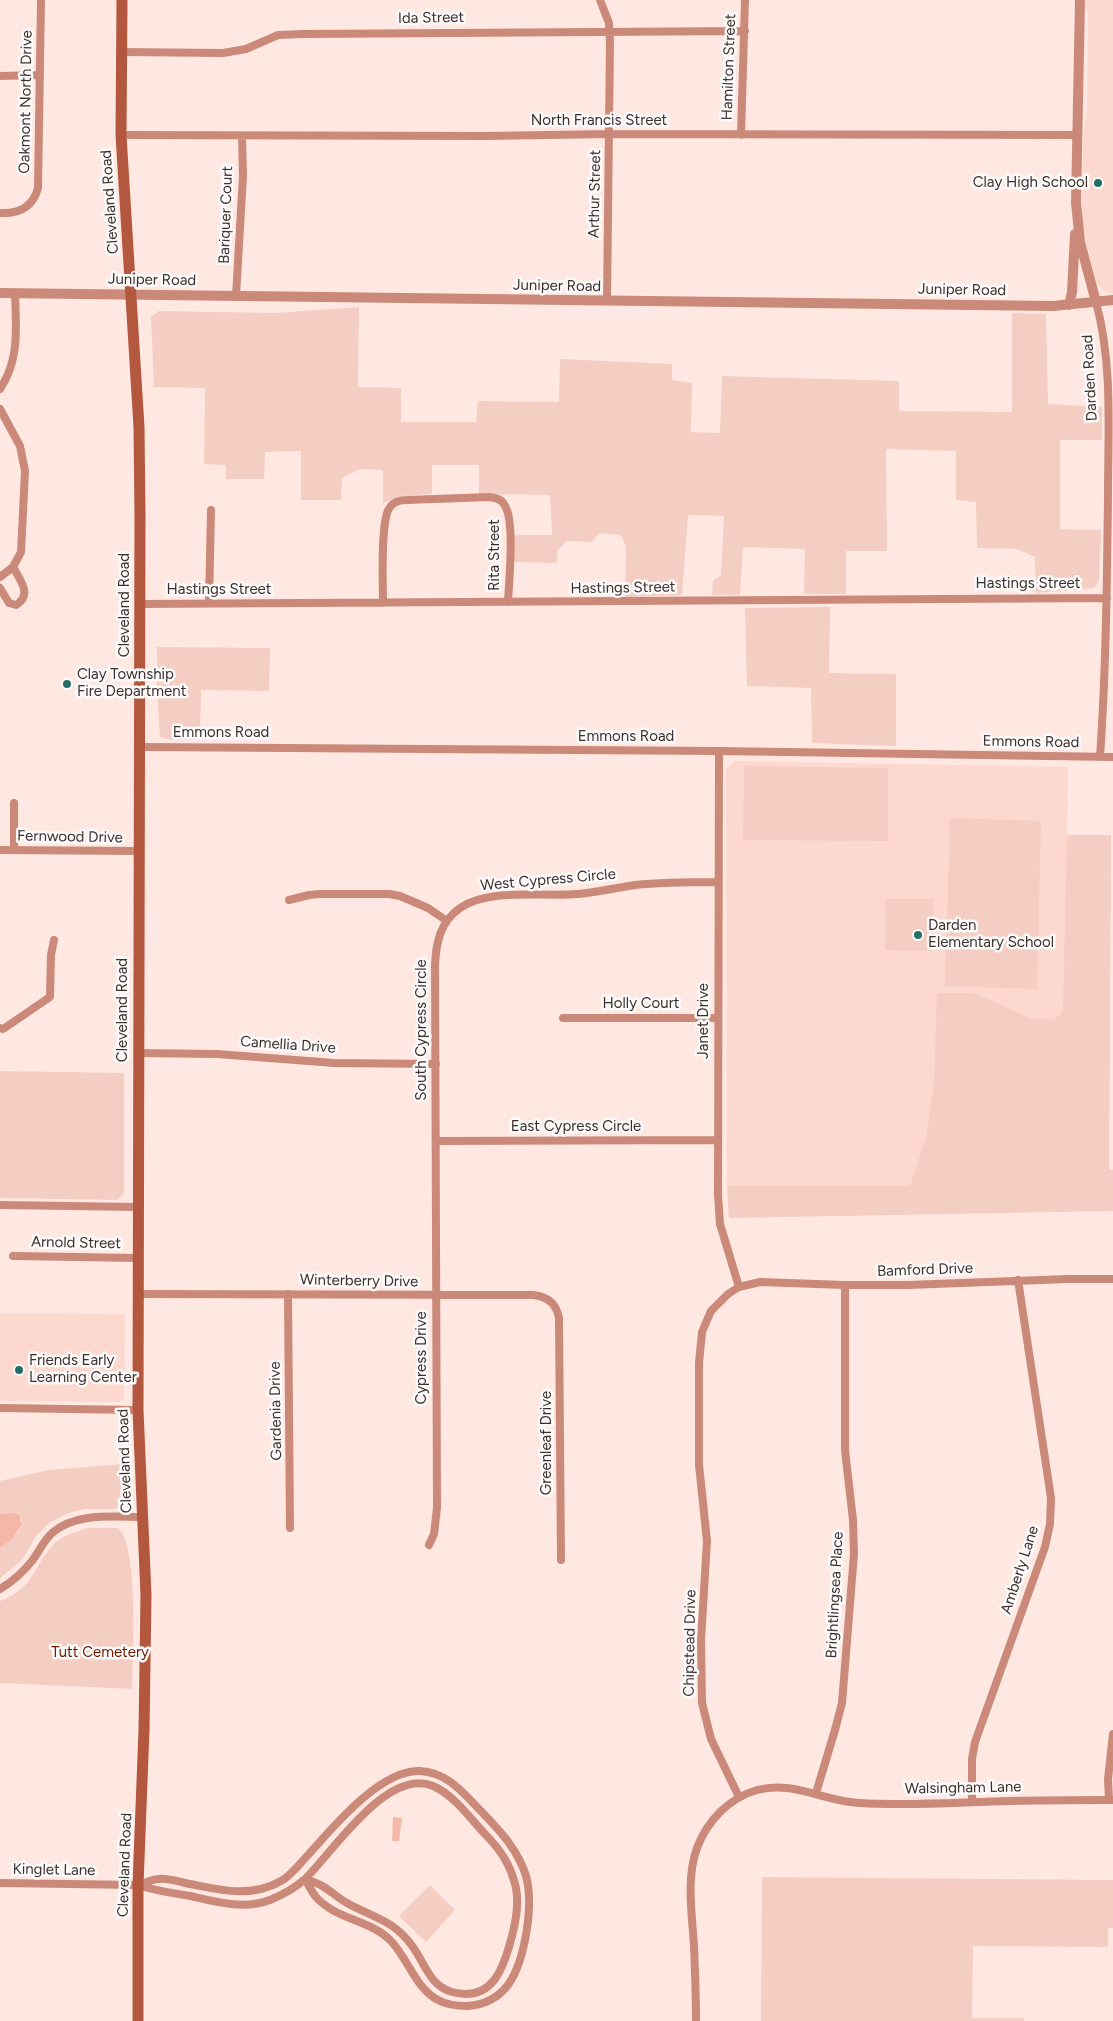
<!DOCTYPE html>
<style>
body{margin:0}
canvas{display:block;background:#ffe8e2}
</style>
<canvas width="1113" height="2021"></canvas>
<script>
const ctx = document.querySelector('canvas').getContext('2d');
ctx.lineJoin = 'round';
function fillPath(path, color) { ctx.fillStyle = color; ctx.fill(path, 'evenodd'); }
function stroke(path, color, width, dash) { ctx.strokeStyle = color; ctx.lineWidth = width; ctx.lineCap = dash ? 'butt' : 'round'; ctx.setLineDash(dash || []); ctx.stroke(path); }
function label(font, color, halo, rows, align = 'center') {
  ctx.font = font + ' Figtree,sans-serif'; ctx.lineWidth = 5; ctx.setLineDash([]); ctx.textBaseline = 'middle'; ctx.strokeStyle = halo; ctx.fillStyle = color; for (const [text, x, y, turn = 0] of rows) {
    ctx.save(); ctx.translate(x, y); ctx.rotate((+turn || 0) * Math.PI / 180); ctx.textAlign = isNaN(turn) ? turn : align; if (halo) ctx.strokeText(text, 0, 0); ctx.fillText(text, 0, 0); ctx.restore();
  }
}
fillPath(new Path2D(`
 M1085 0H1113V294L1107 293 1097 284 1082 227 1083 138 1087 110 1088 15Z
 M735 761 1068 767 1067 835H1111L1109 1169 729 1218 727 1186 726 769Z
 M0 1313 125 1314 124 1398 119 1402 0 1401Z`), '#fcd8ce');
fillPath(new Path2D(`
 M359 307 358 387 401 388V422H476L478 401 559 402 560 359 672 364V380L692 383 691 432 720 433 722 376 899 381V411L1012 412V313L1046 314 1048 404 1102 407V440H1060V529L1101 530 1099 581 1094 588 1036 593 1035 557 1017 549 977 548 976 502 956 500V451L886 449 887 551H846V594H804L805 549 743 547 740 595H712L713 581 721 575 724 516 688 515 682 595 625 597 626 547 621 535 600 533 591 542 567 541 557 551V563L514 562V535H552L550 495 479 494V465H432V494L400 496 383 503V470L360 469 342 478 341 500H301V451L265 452 264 479H226V465L204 464 205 388 154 387 151 317 159 311 275 313Z
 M830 607 829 673 896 674V746L812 743 811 688 747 686 745 608Z
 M157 647 270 648 269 691 201 690 200 740H171L160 737 157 689Z
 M744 766 888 768V841L743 840Z
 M950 818 1041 821 1037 989 945 986Z
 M1067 835H1111L1109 1169 1113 1170V1211L729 1218 727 1186H910L926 1137 934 1082 937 993H974L1030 1018 1053 1020 1063 1012Z
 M885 899H933V951L885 950Z
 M0 1071 124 1073V1192L118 1200 0 1198Z
 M124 1464 126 1497 122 1505 115 1509H85L69 1513 49 1523 36 1536 22 1560 0 1578V1548C9 1541 22 1532 22 1520L13 1513 0 1514V1481L48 1470Z
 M88 1528H118C139 1545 133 1659 132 1689L0 1683V1601C33 1590 33 1566 53 1545 62 1535 76 1532 88 1528Z
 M762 1877 1113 1880V1928H1108V1947L973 1946 972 2018H1024V2021H761Z
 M430 1885 455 1910 426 1942 399 1916Z`), '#f4cec3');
fillPath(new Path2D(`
 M13 1513 19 1515 22 1524 13 1538 0 1548V1514Z
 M393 1817 402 1818 399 1841H392Z`), '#f5b8a8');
stroke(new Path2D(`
 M600 0 609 23 610 41 607 301
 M121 52 223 53 246 49 278 35 304 34 745 31
 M0 76 40 75
 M121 135 485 136 610 134 1077 135
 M741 135 745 0
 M0 213C19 214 33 207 38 188L41 0
 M236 296 243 176 242 136
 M1096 302C1113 364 1108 431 1108 495 1107 582 1106 670 1100 757
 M0 389C20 359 16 327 15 293
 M0 409 20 446 25 471 21 552 13 567 0 577
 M0 588 9 603 16 605C33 595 20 580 13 567
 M209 603 211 510
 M383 603C383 584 380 519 390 507 394 501 401 500 407 500L489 497C496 498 502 499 505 506 515 521 509 581 508 602
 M140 604 1107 598
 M140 747 719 751 1113 757
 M719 751 718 1195 720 1224 739 1287
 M14 803V850
 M0 850 139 851
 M289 900 309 895 320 894H389L400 896 428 908 447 921
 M563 1018H718
 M0 1028 3 1029 50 997 51 955 54 940
 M138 1053 217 1054 334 1063 436 1064
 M436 1141 717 1140
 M0 1205 137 1207
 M13 1256 137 1258
 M137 1294 533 1295C548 1297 556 1303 559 1318L561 1560
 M288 1294 290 1528
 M0 1408 138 1410
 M429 1545 434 1534 437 1508 435 965C436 943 440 922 460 908 489 888 543 897 578 894 597 892 616 888 635 885 662 882 690 882 718 882
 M0 1589C12 1582 23 1572 32 1561 39 1552 44 1540 52 1533 76 1512 113 1517 142 1517
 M816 1793 835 1730 842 1703 854 1554 853 1520 845 1450V1285
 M739 1797 711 1739 702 1703 701 1640 707 1541 699 1465V1363L702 1332 711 1311 728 1294 739 1287 760 1282 845 1285H908L1068 1279H1113
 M1109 1800 1108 1779 1113 1734
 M972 1802V1759L975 1742 1045 1547 1050 1524 1051 1498 1018 1280
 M0 1883 138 1885C145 1883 152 1879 159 1879 167 1878 177 1881 185 1883 217 1889 250 1899 281 1881 292 1875 300 1863 309 1854 333 1827 381 1769 420 1771 445 1772 461 1790 477 1807 497 1828 517 1847 526 1876 534 1905 525 1961 508 1985 498 1998 483 2005 467 2006 457 2006 447 2005 438 2000 415 1988 408 1958 390 1940 370 1920 335 1919 316 1897 312 1892 308 1884 305 1879
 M138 1885C156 1891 172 1893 190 1896 216 1902 244 1910 270 1900 282 1895 295 1888 305 1879 333 1852 387 1767 433 1786 454 1795 469 1817 484 1833 500 1849 511 1865 516 1888 519 1904 516 1921 512 1936 504 1967 493 2003 452 1992 430 1986 425 1964 413 1947 394 1920 374 1918 347 1903 338 1898 332 1892 324 1887 318 1883 311 1881 305 1879
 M696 2021C696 1996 695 1971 694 1946 692 1914 686 1878 697 1848 707 1821 729 1798 757 1790 795 1780 824 1802 860 1803 910 1806 961 1802 1011 1801 1045 1800 1079 1800 1113 1800`), '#cb8a79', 8);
stroke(new Path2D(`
 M1080 0 1076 203 1080 242 1096 302
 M0 293 1053 306 1113 300
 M1069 305 1072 292 1075 234`), '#cb8a79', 10);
stroke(new Path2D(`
 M122 0 121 135 139 427 140 515 138 1410 146 1595 144 1730 138 1885V2021`), '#b3573f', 11);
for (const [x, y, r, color] of [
 [1098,183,5,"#256e66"],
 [67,684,5,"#256e66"],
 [918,935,5,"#256e66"],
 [19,1370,5,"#256e66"]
]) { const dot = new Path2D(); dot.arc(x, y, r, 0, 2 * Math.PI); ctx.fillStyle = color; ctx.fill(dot); stroke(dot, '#fbfbfb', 2); }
label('15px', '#3d2f2b', '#fbfbfb', [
 ["Ida Street",431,18,-1],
 ["Hamilton Street",729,67,-88],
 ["Oakmont North Drive",26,102,-89],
 ["North Francis Street",599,121],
 ["Arthur Street",595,194,-89],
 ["Cleveland Road",110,202,-94],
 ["Bariquer Court",226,215,-88],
 ["Juniper Road",152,280,1],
 ["Juniper Road",557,286,1],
 ["Juniper Road",962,290,1],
 ["Darden Road",1090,378,-93],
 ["Rita Street",495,555,-90],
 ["Hastings Street",1028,584],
 ["Hastings Street",623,588,-1],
 ["Hastings Street",219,590],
 ["Cleveland Road",125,605,-90],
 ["Emmons Road",221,733],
 ["Emmons Road",626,737],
 ["Emmons Road",1031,742,1],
 ["Fernwood Drive",70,837,1],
 ["West Cypress Circle",548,880,-5],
 ["Holly Court",641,1004],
 ["Cleveland Road",123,1010,-90],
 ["Janet Drive",704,1021,-90],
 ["South Cypress Circle",422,1030,-90],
 ["Camellia Drive",288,1045,4],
 ["East Cypress Circle",576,1127],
 ["Arnold Street",76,1243,1],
 ["Bamford Drive",925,1270,-2],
 ["Winterberry Drive",359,1281,1],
 ["Cypress Drive",422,1358,-90],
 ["Gardenia Drive",276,1411,-91],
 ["Greenleaf Drive",547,1443,-90],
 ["Cleveland Road",125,1461,-92],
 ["Amberly Lane",1020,1570,-72],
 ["Brightlingsea Place",835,1595,-87],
 ["Chipstead Drive",690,1643,-89],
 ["Walsingham Lane",963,1788,-1],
 ["Cleveland Road",125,1865,-88],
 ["Kinglet Lane",54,1870,1]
]);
label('15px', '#3d2f2b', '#fbfbfb', [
 ["Clay High School",1088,183,"right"],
 ["Clay Township",77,675],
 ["Fire Department",77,692],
 ["Darden",928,926],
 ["Elementary School",928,943],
 ["Friends Early",29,1361],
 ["Learning Center",29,1378]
], 'left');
label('15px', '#701900', '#fbfbfb', [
 ["Tutt Cemetery",100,1653]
]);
</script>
